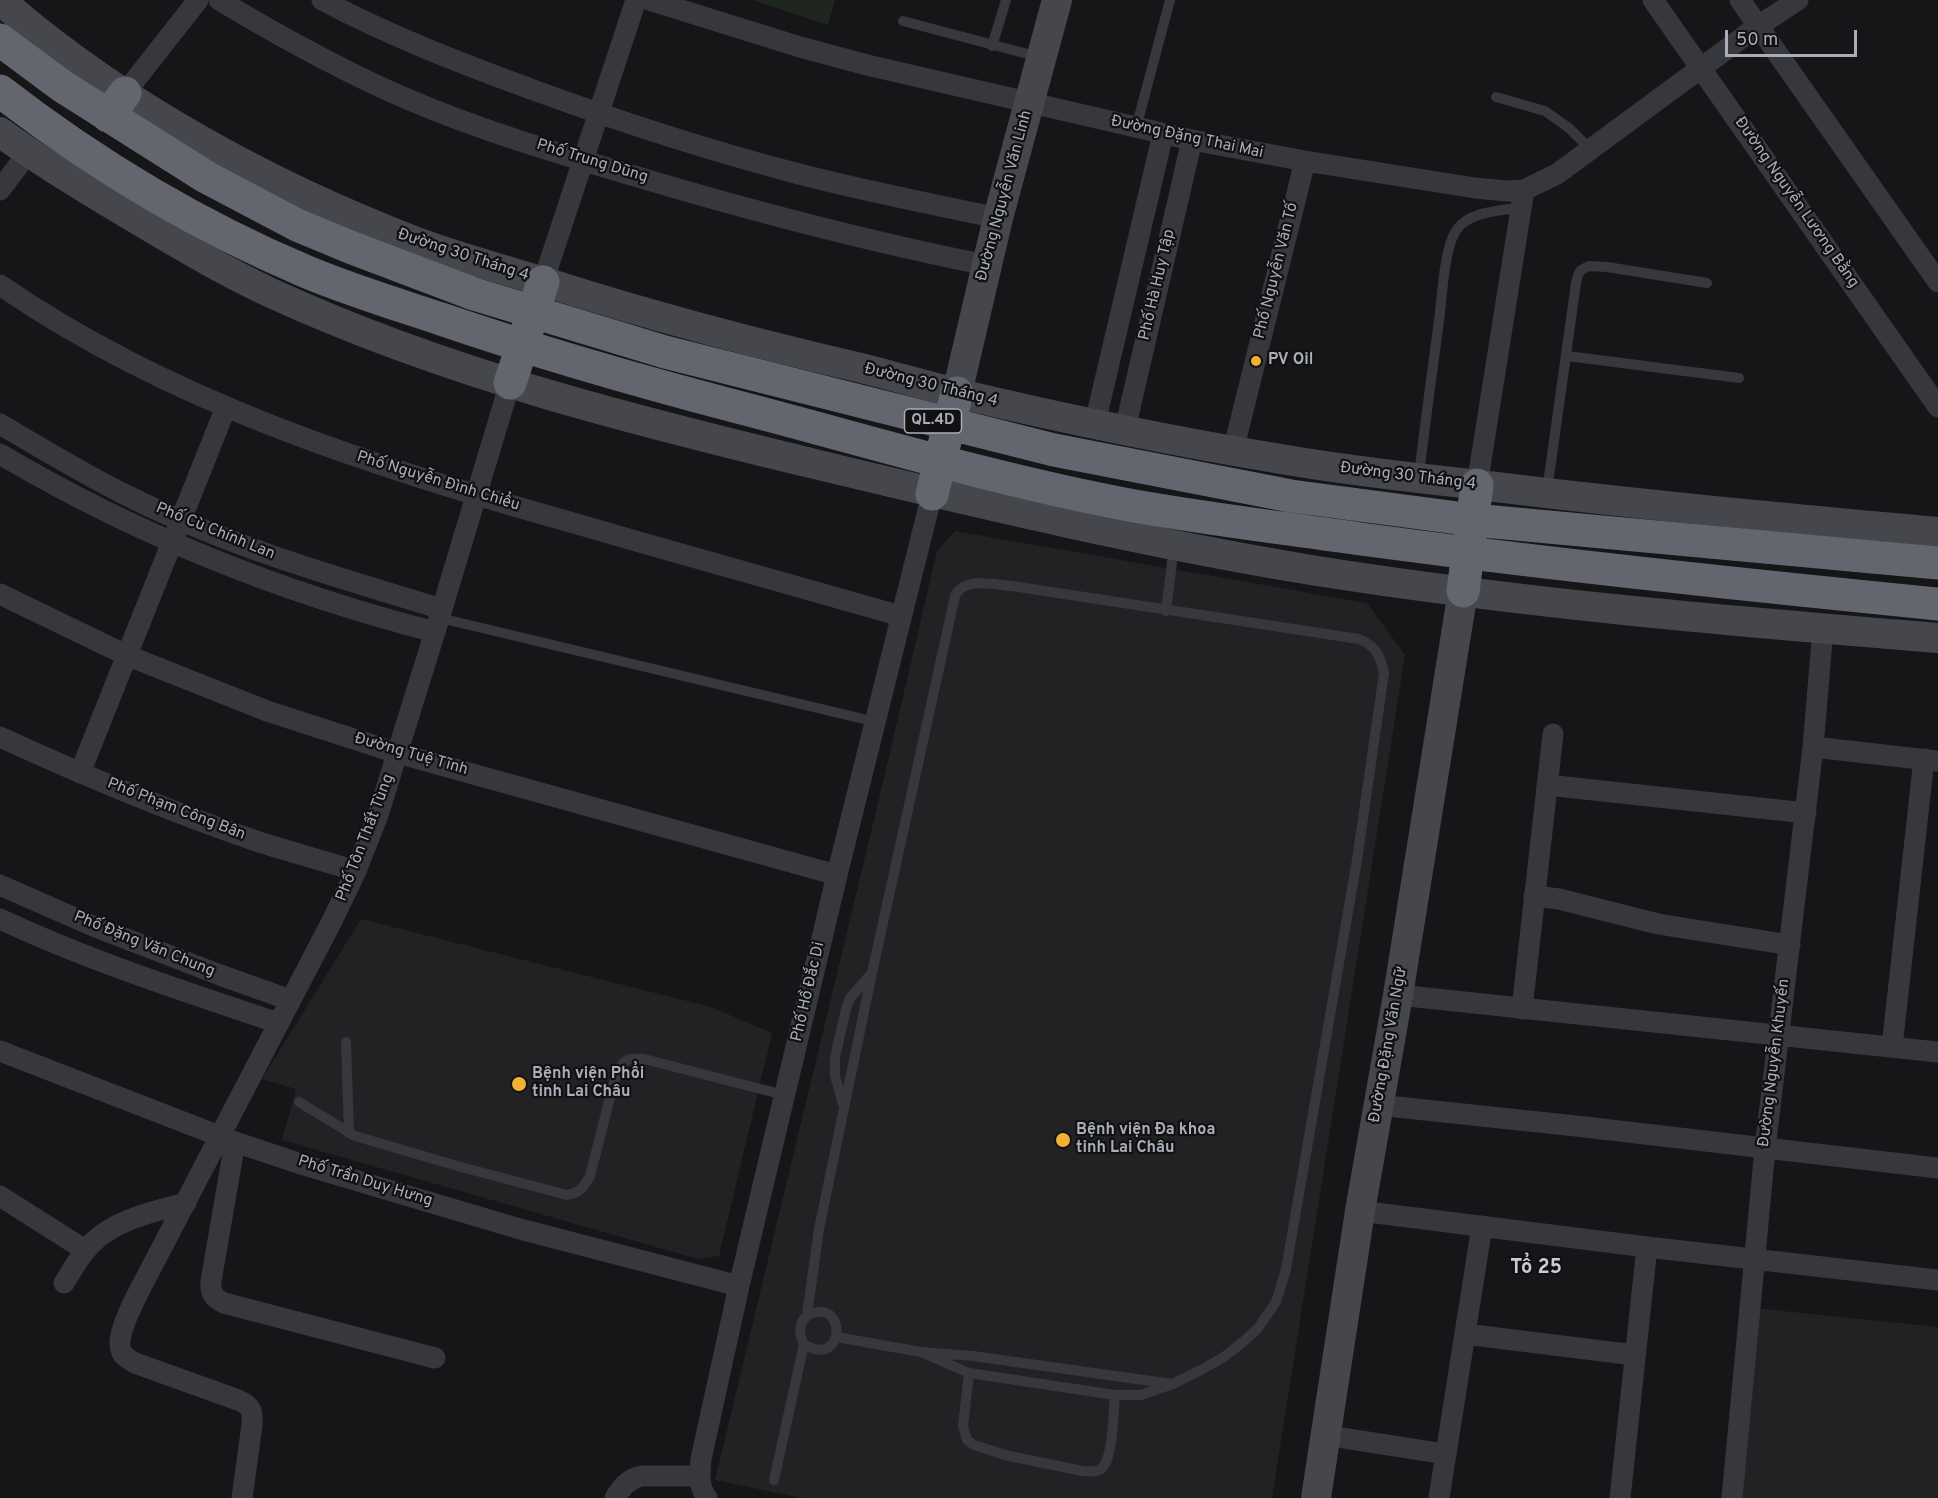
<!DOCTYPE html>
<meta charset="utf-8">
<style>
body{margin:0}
#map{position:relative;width:1938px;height:1498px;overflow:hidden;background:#161618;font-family:Overpass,sans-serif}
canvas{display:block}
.scale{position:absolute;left:1725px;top:30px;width:132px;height:27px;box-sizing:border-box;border:3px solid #a8adb8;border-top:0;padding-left:8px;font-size:18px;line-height:21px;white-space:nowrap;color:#a8adb8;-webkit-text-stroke:4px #111113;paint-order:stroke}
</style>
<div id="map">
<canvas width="1938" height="1498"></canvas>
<div class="scale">50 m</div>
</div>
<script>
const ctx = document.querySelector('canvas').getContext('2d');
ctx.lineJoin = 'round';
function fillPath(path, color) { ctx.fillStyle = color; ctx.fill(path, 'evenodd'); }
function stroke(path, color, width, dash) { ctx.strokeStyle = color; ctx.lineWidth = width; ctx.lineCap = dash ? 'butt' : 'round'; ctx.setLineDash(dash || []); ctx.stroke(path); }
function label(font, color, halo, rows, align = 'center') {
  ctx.font = font + ' Overpass,sans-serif'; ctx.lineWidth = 4.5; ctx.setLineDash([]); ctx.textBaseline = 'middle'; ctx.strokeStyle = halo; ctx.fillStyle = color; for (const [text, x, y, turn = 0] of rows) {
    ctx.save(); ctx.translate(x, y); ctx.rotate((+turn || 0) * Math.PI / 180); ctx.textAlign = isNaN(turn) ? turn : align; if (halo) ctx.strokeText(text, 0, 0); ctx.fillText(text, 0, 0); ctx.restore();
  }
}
fillPath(new Path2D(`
 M955 531 1367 603 1405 655 1272 1498H802L715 1480 879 799 937 551Z
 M361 919 711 1007 772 1033 719 1256 698 1259 282 1140 296 1089 262 1079Z
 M1754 1308 1938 1327V1498H1742Z`), '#222225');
fillPath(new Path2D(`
 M753 0H835L828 25Z`), '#1e261f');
stroke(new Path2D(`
 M903 21 1039 57
 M992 46 1006 0
 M1496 97 1545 111 1569 128 1590 149
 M1136 128 1170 0
 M1567 356 1739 378
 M1419 475C1425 424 1432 373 1439 321 1442 299 1444 244 1458 228 1471 211 1502 211 1522 207
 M1547 491 1576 283 1578 275 1581 270 1589 266 1607 267 1707 283
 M1166 611 1174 546
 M440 618 876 722
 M346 1042 349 1133
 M299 1102 355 1136 461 1167 567 1195C580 1193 584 1187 590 1176L615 1078C622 1059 628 1056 648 1060L784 1095
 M843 1104 835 1076V1057L846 1009 850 998 870 975
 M807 1315 819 1229 872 973 955 596C965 576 993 585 1012 586L1359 639C1376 646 1380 655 1384 673L1357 860 1286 1269 1276 1302 1258 1328 1244 1341 1224 1357 1201 1370 1173 1384 1141 1395H1115L969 1373 921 1352
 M836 1337 921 1352 973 1356 1172 1384
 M969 1373 963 1426 967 1440 974 1445 1005 1455 1082 1471C1088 1471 1096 1473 1101 1469 1114 1459 1113 1410 1115 1395
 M774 1480 804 1344C798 1332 798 1318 813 1313 847 1302 844 1369 804 1344`), '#37383d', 10);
stroke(new Path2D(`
 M219 0C281 37 345 73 412 101 483 131 557 153 631 175 748 210 866 241 986 265
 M322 0C392 37 465 65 539 92 624 123 711 151 799 174 865 191 931 204 998 218
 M649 0 800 47 867 65 1192 140 1305 161 1475 188 1507 191 1524 190 1557 174 1758 26 1798 0
 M1653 0 1938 407
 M1740 0 1938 282
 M125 93 198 0
 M0 190 28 153
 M543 282 636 0
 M0 285C171 403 372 466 570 522 680 554 790 585 901 616
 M1095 423 1163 134
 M0 424C41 448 82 473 124 494 225 545 335 577 442 609
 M1125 429 1192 140
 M1233 451 1305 161
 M0 454C135 534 283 593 435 632
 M1477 485 1524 190
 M0 594 126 655 267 711 397 753 837 875
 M0 737C85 776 171 812 259 842 291 852 324 861 356 871
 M1813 747 1938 761
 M80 773 226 407
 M1547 785 1806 813
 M0 885 93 926 220 975 290 1000
 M1534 896 1559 899 1658 924 1790 945
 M0 919C89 961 184 991 278 1023
 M1398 995 1938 1052
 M1522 1009 1553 734
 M1892 1047 1924 759
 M0 1051 235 1142 304 1165 520 1229 739 1286
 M1378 1105 1576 1126 1938 1168
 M235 1142 211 1281C210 1292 213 1298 224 1303L435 1358
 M0 1196 85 1250
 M1360 1211 1647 1247 1938 1280
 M64 1283C71 1272 77 1261 85 1251 108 1221 151 1212 186 1203
 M1465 1334 1635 1355
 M1324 1435 1445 1454
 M242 1498 252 1425C253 1411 251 1405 238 1400L135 1363C130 1360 123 1357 121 1350 116 1337 130 1310 136 1297L332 921 356 871 378 815 442 609 510 383
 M615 1498C622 1487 628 1479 641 1476H700
 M707 1498C698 1487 700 1472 701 1459L739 1286 837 875 932 494
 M1439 1498 1482 1226
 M1620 1498 1647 1247
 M1732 1498 1765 1149 1813 747 1823 629`), '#37383d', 21);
stroke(new Path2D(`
 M0 0C118 103 268 185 414 241 459 258 505 270 551 284 652 316 753 343 857 367 890 375 923 385 956 393 1065 419 1176 442 1287 460 1351 471 1415 478 1480 485 1632 504 1785 518 1938 532
 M0 132C41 162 85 188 128 214 175 242 222 270 271 293 447 374 636 421 823 466 985 505 1147 543 1311 570 1518 603 1729 621 1938 638
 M957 393 998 218 1057 0
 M1316 1498 1360 1211 1398 995 1463 591`), '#45474d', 30);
stroke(new Path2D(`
 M0 40 62 86 206 177 297 225 350 247 474 294 665 352 1054 450 1291 496 1473 520 1938 563
 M0 91C93 163 198 226 307 272 350 290 396 304 441 319 538 352 635 380 734 406 865 440 996 480 1129 505 1206 519 1284 528 1361 539 1553 565 1745 585 1938 604
 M108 116 125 93
 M510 383 543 282
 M932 494 957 393
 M1463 591 1477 485`), '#63666e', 33);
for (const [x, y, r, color] of [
 [1256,361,6,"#f2b134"],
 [519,1084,8,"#f2b134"],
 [1063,1140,8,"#f2b134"]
]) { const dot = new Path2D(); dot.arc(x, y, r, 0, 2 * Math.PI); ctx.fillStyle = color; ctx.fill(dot); stroke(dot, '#111113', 2); }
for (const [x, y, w] of [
 [933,421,57]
]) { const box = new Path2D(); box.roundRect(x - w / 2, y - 12, w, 24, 4.5); ctx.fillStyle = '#111113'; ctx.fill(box); stroke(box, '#a8adb8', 1.5); }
label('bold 15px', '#a8adb8', null, [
 ["QL.4D",933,421]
]);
label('16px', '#a8adb8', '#111113', [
 ["Đường Đặng Thai Mai",1187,138,12],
 ["Phố Trung Dũng",592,162,17],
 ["Đường Nguyễn Văn Linh",1005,196,-75],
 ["Đường Nguyễn Lương Bằng",1796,203,55],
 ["Đường 30 Tháng 4",463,256,18],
 ["Phố Nguyễn Văn Tố",1277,271,-76],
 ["Phố Hà Huy Tập",1158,285,-77],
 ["Đường 30 Tháng 4",931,386,14],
 ["Đường 30 Tháng 4",1408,477,7],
 ["Phố Nguyễn Đình Chiểu",438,482,17],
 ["Phố Cù Chính Lan",215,532,22],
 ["Đường Tuệ Tĩnh",411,755,16],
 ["Phố Phạm Công Bân",176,810,21],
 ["Phố Tôn Thất Tùng",366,838,-69],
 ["Phố Đặng Văn Chung",144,945,22],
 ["Phố Hồ Đắc Di",809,992,-77],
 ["Đường Đặng Văn Ngữ",1389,1045,-80],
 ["Đường Nguyễn Khuyến",1775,1063,-83],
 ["Phố Trần Duy Hưng",365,1182,17]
]);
label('bold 16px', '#a8adb8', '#111113', [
 ["PV Oil",1268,361],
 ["Bệnh viện Phổi",532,1075],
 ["tỉnh Lai Châu",532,1093],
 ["Bệnh viện Đa khoa",1076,1131],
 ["tỉnh Lai Châu",1076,1149]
], 'left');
label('bold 20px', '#c9ccd4', '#111113', [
 ["Tổ 25",1536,1269]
]);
</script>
